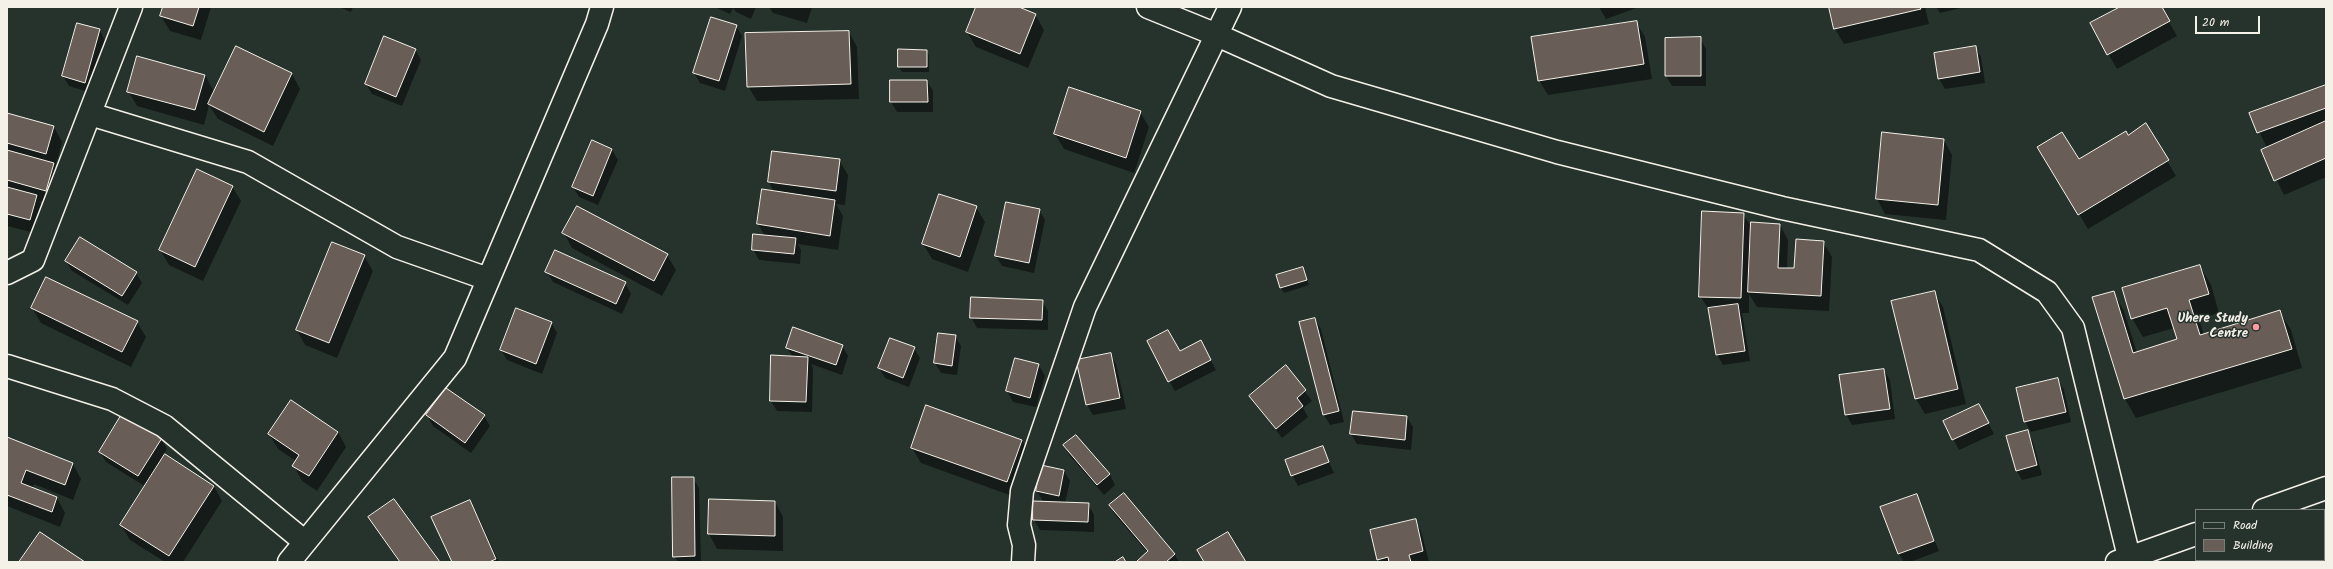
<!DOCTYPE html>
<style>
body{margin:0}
#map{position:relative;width:2333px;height:569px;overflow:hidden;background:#26332d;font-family:Kalam,sans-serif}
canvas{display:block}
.frame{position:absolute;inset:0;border:8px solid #f4f1e8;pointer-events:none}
.legend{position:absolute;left:2195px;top:509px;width:130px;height:52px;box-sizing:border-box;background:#26332d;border:1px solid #787f78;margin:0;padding:5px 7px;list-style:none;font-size:12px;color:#f4f1e8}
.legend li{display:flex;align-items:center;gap:8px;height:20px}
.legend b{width:20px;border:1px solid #787f78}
.scale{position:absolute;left:2195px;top:16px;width:65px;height:18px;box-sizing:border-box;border:2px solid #f4f1e8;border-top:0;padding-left:5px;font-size:12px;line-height:14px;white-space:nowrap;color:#f4f1e8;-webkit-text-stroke:3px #26332d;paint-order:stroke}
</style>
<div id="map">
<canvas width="2333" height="569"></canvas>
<div class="frame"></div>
<ul class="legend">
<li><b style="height:5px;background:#26332d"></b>Road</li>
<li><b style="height:11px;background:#695d57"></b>Building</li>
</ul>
<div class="scale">20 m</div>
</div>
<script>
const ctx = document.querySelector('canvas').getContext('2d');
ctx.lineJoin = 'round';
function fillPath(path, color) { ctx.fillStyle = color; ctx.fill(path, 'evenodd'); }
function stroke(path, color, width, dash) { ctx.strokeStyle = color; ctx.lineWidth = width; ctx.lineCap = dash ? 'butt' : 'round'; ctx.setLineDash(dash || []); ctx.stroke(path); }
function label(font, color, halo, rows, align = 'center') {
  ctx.font = font + ' Kalam,sans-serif'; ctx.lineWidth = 3; ctx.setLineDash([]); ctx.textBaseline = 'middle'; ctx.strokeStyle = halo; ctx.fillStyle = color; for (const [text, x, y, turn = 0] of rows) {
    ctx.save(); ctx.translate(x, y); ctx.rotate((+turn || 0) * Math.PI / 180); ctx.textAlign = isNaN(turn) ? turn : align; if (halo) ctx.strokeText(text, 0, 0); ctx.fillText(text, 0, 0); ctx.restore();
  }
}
fillPath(new Path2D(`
 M164 7H211L201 40 170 31 161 16Z
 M339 7H353L351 12Z
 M715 7H756L751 19 736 12 733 8 730 14Z
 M769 7H812L807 23 773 13Z
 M977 7H1016L1035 14 1044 30 1028 68 976 47 967 32Z
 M1599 7H1639L1606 19Z
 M1830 7H1925L1929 24 1844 44 1835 29Z
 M1936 7H1965L1940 13Z
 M1636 22 1645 37 1652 79 1548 95 1539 80Z
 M2169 22 2177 36 2117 69 2109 55Z
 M736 26 742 36 725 91 700 83 694 73Z
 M100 30 105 41 91 93 69 86 63 76Z
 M849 32 857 47 859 99 757 101 748 86Z
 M1700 38 1706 49V86H1672L1666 76Z
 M1975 47 1981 57 1985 83 1945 89 1939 79Z
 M236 48 292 74 300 89 273 146 218 119 209 105 204 125 137 106 128 91 205 75 213 90V96Z
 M415 49 421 60 402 106 372 94 366 84Z
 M927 51 929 56V72H902L899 67Z
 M927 81 933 91V112H897L891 102Z
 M2326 86V177L2284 195 2262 150 2267 148 2251 114Z
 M1070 89 1140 112 1149 127 1134 173 1064 149 1055 134Z
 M7 114 54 127 62 142 55 168 62 179 55 206 39 201 45 211 39 234 7 226Z
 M2146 125 2176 176 2088 229 2047 162 2079 161Z
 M1944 140 1952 155 1946 220 1885 214 1877 199Z
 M612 150 618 160 598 205 579 197 573 187Z
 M839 160 848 175 845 205 836 204 843 216 838 250 798 244 801 250 800 264 759 260 753 249 765 236 758 224 763 190 774 192 769 182Z
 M232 186 241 201 203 281 169 265 160 250Z
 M976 207 985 222 968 272 932 259 923 244Z
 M1039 210 1045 220 1034 273 1002 266 996 256Z
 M1743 214 1752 228 1780 225 1788 240 1787 269 1795 270 1823 242 1832 257 1829 311 1757 307 1749 294V313H1742L1750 361 1723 365 1717 355 1710 311 1700 296Z
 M564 233 667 255 676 270 662 296 572 248Z
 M556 251 625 283 631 294 622 314 553 282 547 272Z
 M364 256 373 271 337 358 305 345 297 330Z
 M66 261 136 273 142 283 128 305 72 271Z
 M2200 266 2211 285 2219 313 2199 319 2204 335 2280 312 2291 330 2302 368 2136 418 2125 399 2094 298 2113 292 2124 311 2137 353 2178 340 2174 328 2143 337 2132 318Z
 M1303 268 1309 285 1284 293 1281 288Z
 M46 279 137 322 146 337 131 367 41 323 32 308Z
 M1934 292 1943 307 1966 404 1925 414 1916 399Z
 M1042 301 1048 311V330L977 328 971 317Z
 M1315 319 1321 329 1344 422 1330 425 1324 415 1300 322Z
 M551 322 557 333 542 374 507 360 501 350Z
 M955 336 961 346 957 375 941 373 935 363Z
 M842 345 848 356 842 375 811 364 813 368 812 412 777 411 771 401 793 357 787 348Z
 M914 348 920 358 909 387 885 378 879 368Z
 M1180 352H1206L1216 370 1175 391 1169 381Z
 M1110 354 1116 364 1126 409 1093 415 1087 405 1077 360Z
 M1039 365 1045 376 1036 407 1013 402 1007 391Z
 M1286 367 1312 401 1303 408 1308 417 1282 438 1250 396Z
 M1884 370 1890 380 1895 419 1852 425 1846 414Z
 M2058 379 2064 390 2071 422 2031 432 2025 421Z
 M1979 405 1994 434 1959 450 1944 421Z
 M427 415 484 416 490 426 471 453 433 426Z
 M1407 417 1413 427 1411 450 1357 444 1351 434Z
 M2027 431 2033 442 2042 475 2022 480 2016 470Z
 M338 432 346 447 317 491 302 481 294 466 296 461 278 449 269 434Z
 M1076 436 1110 475 1115 485 1104 495 1070 456 1064 446Z
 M7 438 73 464 81 479 73 500 34 484 32 489 57 498 65 513 60 527 7 506Z
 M161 439 167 449 157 466 214 486 222 501 183 562H165L130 540 121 525 146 487 106 462 100 452Z
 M1022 440 1030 455 1015 497 921 463 912 448Z
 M1322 447 1334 473 1298 486 1292 475Z
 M1042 466 1064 471 1070 481 1065 503 1088 504 1094 515V532L1040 530 1034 520 1044 503 1037 491Z
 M693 478 699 488 701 562H678L674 556Z
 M1123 495 1175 555 1179 562H1137L1148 553 1116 516 1110 506Z
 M1916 495 1939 551 1910 562H1904L1899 554Z
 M469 501 478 516 499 562H453Z
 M775 502 783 517V551L717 549 709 534Z
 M369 518 439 562H399Z
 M1415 521 1421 531 1429 562H1380L1378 559Z`), '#0007');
const building = new Path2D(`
 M163 7H199L193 26 160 16Z
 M976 7H1019L1036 14 1020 54 966 32Z
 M1829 7H1920L1921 9 1834 29Z
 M2120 7H2162L2170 21 2107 55 2090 23Z
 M711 17 737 25 719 81 693 73Z
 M1637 21 1644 64 1538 81 1531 37Z
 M77 23 100 29 85 83 62 76Z
 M849 31 851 84 747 87 745 33Z
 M384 36 416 49 396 97 365 84Z
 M1701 37V76H1665V38Z
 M236 46 292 73 264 132 208 104Z
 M1976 46 1980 72 1938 79 1934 53Z
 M898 49 927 50V67H898Z
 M137 56 205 75 195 110 127 92Z
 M890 80H927L928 102H890Z
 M2326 85V108L2257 133 2249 113Z
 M1069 87 1141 111 1126 158 1054 134Z
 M7 113 54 126 46 154 7 143Z
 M2326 121V158L2274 181 2261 150Z
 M2146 123 2169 160 2078 215 2037 147 2062 132 2079 159 2126 131 2128 135Z
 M1882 132 1944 139 1938 205 1876 199Z
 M592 140 612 149 593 196 572 187Z
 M7 150 54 163 46 191 7 180Z
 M772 151 840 159 836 191 768 182Z
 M197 169 233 186 195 267 159 250Z
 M7 187 37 195 30 220 7 214Z
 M762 189 835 200 830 236 757 224Z
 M939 194 977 206 960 257 922 244Z
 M1006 202 1040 209 1029 263 995 256Z
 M577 206 668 254 654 281 562 233Z
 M1702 211 1744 213 1741 298 1699 297Z
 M1751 222 1780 224 1778 268H1794L1796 239 1824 241 1821 296 1748 292Z
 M753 234 796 238 794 254 752 250Z
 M80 237 137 272 122 296 65 261Z
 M332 242 365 255 329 343 296 330Z
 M555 250 626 282 616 304 545 272Z
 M2200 265 2209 294 2189 300 2200 335 2280 310 2292 349 2124 399 2092 297 2114 291 2133 353 2177 339 2167 308 2131 319 2122 288Z
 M1303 267 1307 280 1280 288 1276 275Z
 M46 277 138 321 122 352 31 308Z
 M1935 291 1958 389 1915 399 1891 301Z
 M971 297 1043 300 1042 320 970 318Z
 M1738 304 1745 351 1716 355 1708 308Z
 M516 308 552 322 536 364 500 350Z
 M1315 318 1339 411 1323 415 1299 322Z
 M793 327 843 345 836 365 786 348Z
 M1168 330 1180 351 1201 340 1211 360 1168 382 1147 341Z
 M938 333 956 335 952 366 934 363Z
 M890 338 915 347 903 378 878 368Z
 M1111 353 1120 398 1086 405 1076 360Z
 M771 355 808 357 806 402 770 401Z
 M1015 358 1039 364 1030 398 1006 391Z
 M1286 365 1306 390 1297 398 1303 406 1276 429 1249 396Z
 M1884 369 1890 409 1845 415 1839 375Z
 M2058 378 2066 412 2024 422 2016 388Z
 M446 388 485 415 465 443 426 415Z
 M291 400 338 432 309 476 292 466 299 455 268 434Z
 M1979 404 1989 423 1952 440 1943 421Z
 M926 405 1022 440 1007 482 911 448Z
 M1353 411 1407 416 1405 440 1350 434Z
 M122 414 162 438 138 476 99 452Z
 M2028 430 2037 465 2016 471 2006 436Z
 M1076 435 1110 474 1097 485 1063 445Z
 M7 437 73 463 65 485 26 470 21 483 57 497 52 512 7 495Z
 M1323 446 1329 462 1291 476 1285 460Z
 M165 454 214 486 169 556 120 525Z
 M1041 465 1064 470 1059 496 1036 491Z
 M672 477H694L695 556 673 557Z
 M1124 493 1175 554 1166 562H1136L1148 551 1109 505Z
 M1917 494 1934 541 1898 554 1880 507Z
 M394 499 440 562H400L368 517Z
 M709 499 775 501V536L708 534Z
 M470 500 496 559 489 562H452L431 517Z
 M1033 501 1089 503 1088 522 1033 520Z
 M1416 519 1423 551 1409 555 1411 562H1389L1388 557 1377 560 1370 530Z
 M40 532 85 562H19Z
 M1228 532 1246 562H1204L1197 550Z
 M2326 549V562H2310L2309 560H2324V550Z
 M1123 557 1126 562H1115Z`);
fillPath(building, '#695d57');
stroke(building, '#f4f1e8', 1);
const minor = new Path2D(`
 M1148 7 1217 35 1331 86 1557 152 1782 208 1979 250 2047 292 2073 328 2129 557
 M90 114 248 162 397 247 488 279
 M7 273 33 260 131 7
 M7 366 112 399 164 426 305 542
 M289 562 455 358 597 24 602 7
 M1023 562 1024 545 1019 525 1022 491 1085 307 1230 7`);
const major = new Path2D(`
 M2264 510 2326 488
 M2117 562 2196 534`);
stroke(minor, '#f4f1e8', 25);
stroke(major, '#f4f1e8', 25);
stroke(minor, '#26332d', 22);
stroke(major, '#26332d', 22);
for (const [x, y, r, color] of [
 [2256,327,4,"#ff9aa2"]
]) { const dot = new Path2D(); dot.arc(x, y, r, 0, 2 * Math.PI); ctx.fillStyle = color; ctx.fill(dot); stroke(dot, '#26332d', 1.5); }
label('bold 13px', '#f4f1e8', '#26332d', [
 ["Uhere Study",2248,320],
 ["Centre",2248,335]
], 'right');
</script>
